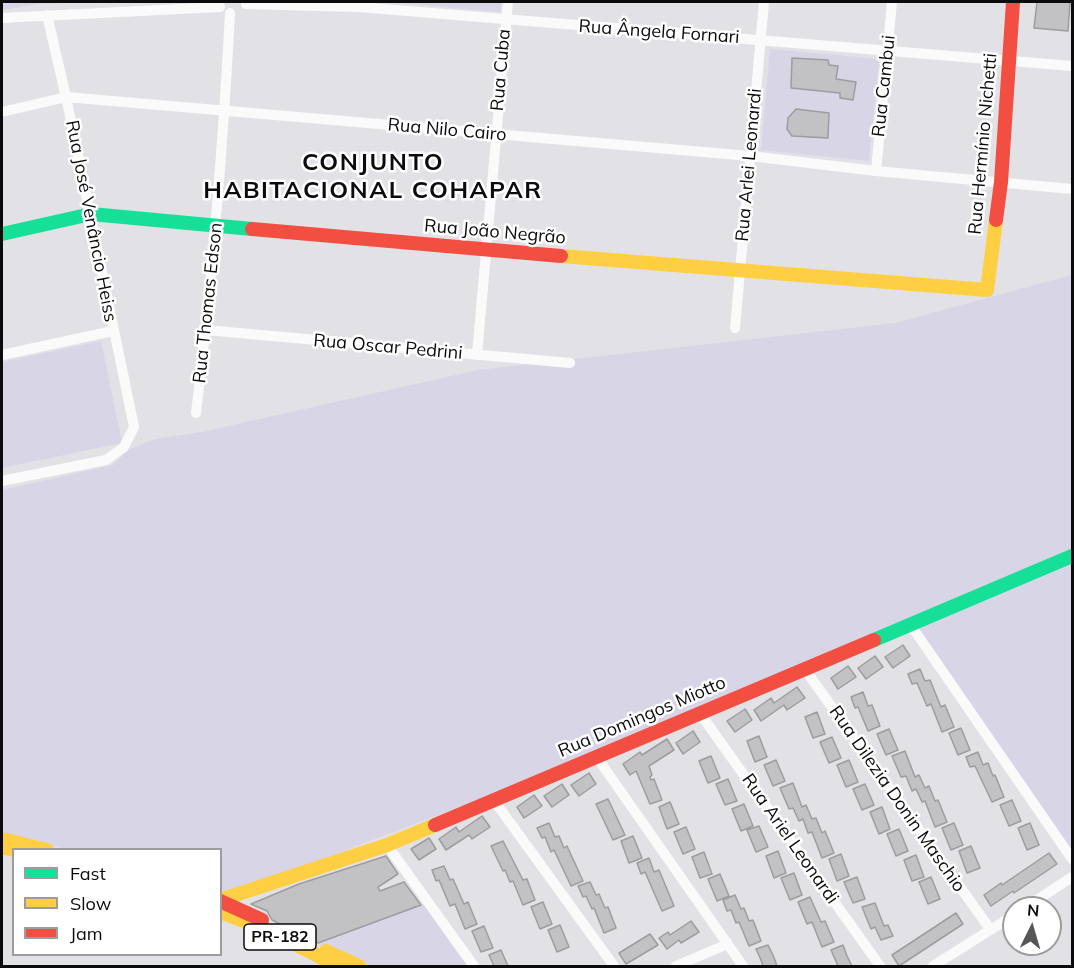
<!DOCTYPE html>
<meta charset="utf-8">
<style>
body{margin:0}
#map{position:relative;width:1074px;height:968px;overflow:hidden;background:#e2e1e5;font-family:Mulish,sans-serif}
canvas{display:block}
.frame{position:absolute;inset:0;border:3px solid #0b0b0d;pointer-events:none}
.legend{position:absolute;left:12px;top:848px;width:210px;height:108px;box-sizing:border-box;background:#fff;border:2px solid #9d9d9e;margin:0;padding:8px 10px;list-style:none;font-size:18px;color:#0b0b0d}
.legend li{display:flex;align-items:center;gap:12px;height:30px}
.legend b{width:30px;border:2px solid #9d9d9e}
.north{position:absolute;left:1002px;top:896px;width:60px;height:60px;box-sizing:border-box;background:#fff;border:2px solid #9d9d9e;border-radius:50%;rotate:5deg;font-size:16px;font-weight:700;line-height:24px;text-align:center;color:#0b0b0d}
.north::after{content:'';display:block;margin:auto;width:21px;height:27px;background:#565659;clip-path:polygon(50% 0,100% 100%,50% 72%,0 100%)}
</style>
<div id="map">
<canvas width="1074" height="968"></canvas>
<div class="frame"></div>
<ul class="legend">
<li><b style="height:8px;background:#16e098"></b>Fast</li>
<li><b style="height:8px;background:#ffcf43"></b>Slow</li>
<li><b style="height:8px;background:#f24e42"></b>Jam</li>
</ul>
<div class="north">N</div>
</div>
<script>
const ctx = document.querySelector('canvas').getContext('2d');
ctx.lineJoin = 'round';
function fillPath(path, color) { ctx.fillStyle = color; ctx.fill(path, 'evenodd'); }
function stroke(path, color, width, dash) { ctx.strokeStyle = color; ctx.lineWidth = width; ctx.lineCap = dash ? 'butt' : 'round'; ctx.setLineDash(dash || []); ctx.stroke(path); }
function label(font, color, halo, rows, align = 'center') {
  ctx.font = font + ' Mulish,sans-serif'; ctx.lineWidth = 5; ctx.setLineDash([]); ctx.textBaseline = 'middle'; ctx.strokeStyle = halo; ctx.fillStyle = color; for (const [text, x, y, turn = 0] of rows) {
    ctx.save(); ctx.translate(x, y); ctx.rotate((+turn || 0) * Math.PI / 180); ctx.textAlign = isNaN(turn) ? turn : align; if (halo) ctx.strokeText(text, 0, 0); ctx.fillText(text, 0, 0); ctx.restore();
  }
}
fillPath(new Path2D(`
 M2 2H84L39 4 2 10Z
 M431 2H501L500 12 403 3Z
 M770 49 879 59 869 161 761 150Z
 M1072 275V555L595 755 239 891 221 892 220 850 67 849 2 835V490L113 465 128 450 155 439 202 432 478 370 895 323Z
 M101 341 122 443 2 468V362Z
 M1072 559V853L915 624Z
 M423 904 467 966H363L318 944Z`), '#d8d5e7');
const building = new Path2D(`
 M1037 2H1070L1068 31 1034 28Z
 M792 58 828 60 829 65 838 66 836 79 856 82 853 100 840 98V93L791 88Z
 M796 109 829 113 828 138 792 136 787 129 788 118Z
 M903 645 910 656 893 668 885 657Z
 M875 656 883 667 866 679 858 668Z
 M848 666 856 677 838 689 831 678Z
 M920 669 925 681 930 680 941 707 945 705 954 727 942 732 931 704 927 706 917 683 912 684 908 674Z
 M797 687 805 698 787 710 784 705 761 721 754 710 771 698 774 703Z
 M863 692 868 706 872 705 880 726 868 731 858 707 855 708 851 697Z
 M745 709 752 720 735 732 727 721Z
 M817 712 825 734 813 738 805 717Z
 M961 728 970 750 958 755 949 733Z
 M889 729 898 750 886 755 877 734Z
 M693 731 700 742 683 754 676 743Z
 M759 736 767 757 755 762 747 741Z
 M832 737 841 758 829 763 820 742Z
 M667 739 674 750 649 766 652 775 650 777 651 780 654 779 662 800 650 804 636 771 630 775 623 764 640 752 642 755Z
 M905 751 915 777 919 775 925 788 929 786 935 801 938 800 947 822 935 827 925 801 922 802 916 789 912 791 906 776 901 777 892 756Z
 M978 752 983 765 988 763 993 776 995 775 1004 797 992 802 975 766 970 767 966 757Z
 M711 756 720 778 708 783 699 761Z
 M776 760 785 781 773 786 764 765Z
 M849 760 858 782 846 787 837 765Z
 M589 773 596 784 579 796 571 785Z
 M728 779 737 801 725 805 716 784Z
 M793 783 802 807 806 805 812 819 816 818 822 833 825 831 834 853 822 858 812 832 808 833 803 819 799 821 793 808 789 809 780 788Z
 M562 784 569 795 552 807 544 796Z
 M865 784 874 805 862 810 853 789Z
 M534 795 542 806 524 818 517 807Z
 M608 799 625 835 613 840 596 804Z
 M1012 800 1021 821 1009 826 1000 805Z
 M670 802 679 824 667 829 659 807Z
 M744 804 753 826 741 831 732 809Z
 M882 807 890 829 879 834 870 812Z
 M482 816 490 827 472 839 469 835 446 850 439 839 456 827 459 832Z
 M549 823 555 837 559 836 564 848 567 846 583 881 571 886 554 850 551 852 545 837 542 838 537 828Z
 M954 823 963 845 951 850 942 828Z
 M1030 823 1039 845 1027 850 1018 828Z
 M759 826 768 847 756 852 747 830Z
 M686 827 695 849 683 854 674 832Z
 M899 829 908 851 896 856 887 834Z
 M633 836 642 858 629 863 621 841Z
 M429 838 436 849 419 860 411 849Z
 M503 841 523 880 527 879 535 900 523 905 513 881 510 882 505 870 503 871 491 846Z
 M971 846 980 868 967 873 959 851Z
 M778 851 786 873 774 878 766 856Z
 M704 852 712 874 700 878 692 857Z
 M1049 853 1057 864 1014 893 1013 891 991 906 984 895 1001 883 1002 885Z
 M841 854 849 876 837 881 829 859Z
 M916 855 924 877 912 881 904 860Z
 M386 856 398 874 378 887 380 891 404 882 421 905 318 943 272 920 267 911 251 904 299 884Z
 M649 858 654 872 659 870 674 906 662 911 645 872 641 874 637 863Z
 M444 866 450 880 453 879 464 904 468 902 477 924 465 929 455 904 450 906 439 880 436 881 432 870Z
 M794 873 802 895 790 900 781 878Z
 M720 874 729 896 717 901 708 879Z
 M857 877 865 899 853 903 844 882Z
 M931 877 940 899 928 904 919 882Z
 M590 882 596 895 599 894 605 908 608 907 616 928 604 933 594 908 592 909 586 896 583 897 578 886Z
 M735 895 741 909 744 908 749 921 753 920 761 941 749 946 739 922 736 923 731 910 727 911 723 900Z
 M810 897 821 922 825 921 834 942 822 947 812 922 807 924 798 902Z
 M543 902 552 924 540 929 531 907Z
 M875 903 884 926 888 925 893 936 881 940 875 927 871 929 862 907Z
 M956 913 963 924 899 966 892 955Z
 M691 921 699 932 681 943 679 940 667 949 659 938 668 932 670 935Z
 M560 925 569 947 557 952 548 930Z
 M484 926 493 948 481 952 472 931Z
 M650 934 658 945 626 964 619 953Z
 M768 945 773 955 777 966H763L761 960 756 949Z
 M843 945 847 956 852 966H838L831 950Z
 M501 950 508 966H494L489 955Z`);
fillPath(building, '#c2c2c4');
stroke(building, '#9d9c9f', 1.5);
stroke(new Path2D(`
 M246 4 359 7 1072 66
 M2 18 220 7
 M2 112 66 97 750 156 876 171 1072 189
 M876 171 892 2
 M735 328 764 2
 M206 330 570 363
 M2 355 113 331
 M477 355 508 2
 M196 413C212 280 223 147 230 13
 M2 481 106 460 124 447 134 427 66 97 47 15
 M910 624 1072 859
 M804 668 990 929
 M699 712 880 966
 M596 756 743 966
 M493 799 614 966
 M387 845 474 966
 M1025 908 1072 877
 M676 966 723 946 727 942
 M933 966 1014 915`), '#fbfafb', 10);
stroke(new Path2D(`
 M2 234 91 214 252 229
 M874 640 1072 556`), '#16e098', 14);
stroke(new Path2D(`
 M561 256 987 290 996 220
 M2 839 47 850
 M2 847 14 850
 M220 900 387 845 435 825
 M220 912 265 929 338 966
 M326 951 359 966`), '#ffcf43', 14);
stroke(new Path2D(`
 M996 220 1001 182 1013 2
 M252 229 561 256
 M435 825 874 640
 M220 901 262 920`), '#f24e42', 14);
for (const [x, y, w] of [
 [280,937,72]
]) { const box = new Path2D(); box.roundRect(x - w / 2, y - 13, w, 26, 4.5); ctx.fillStyle = '#fff'; ctx.fill(box); stroke(box, '#0b0b0d', 1.5); }
label('bold 16px', '#0b0b0d', null, [
 ["PR-182",280,937]
]);
label('18px', '#0b0b0d', '#fff', [
 ["Rua Ângela Fornari",659,32,4],
 ["Rua Cuba",501,70,-85],
 ["Rua Cambui",884,86,-84],
 ["Rua Nilo Cairo",447,130,5],
 ["Rua Hermínio Nichetti",983,144,-85],
 ["Rua Arlei Leonardi",749,165,-85],
 ["Rua José Venâncio Heiss",91,221,79],
 ["Rua João Negrão",495,232,5],
 ["Rua Thomas Edson",208,303,-84],
 ["Rua Oscar Pedrini",388,347,5],
 ["Rua Domingos Miotto",642,717,-23],
 ["Rua Dilezia Donin Maschio",897,799,55],
 ["Rua Ariel Leonardi",790,839,55]
]);
ctx.letterSpacing = '1.5px';
label('bold 24px', '#0b0b0d', '#fff', [
 ["CONJUNTO",373,163],
 ["HABITACIONAL COHAPAR",373,191]
]);
ctx.letterSpacing = '0px';
</script>
